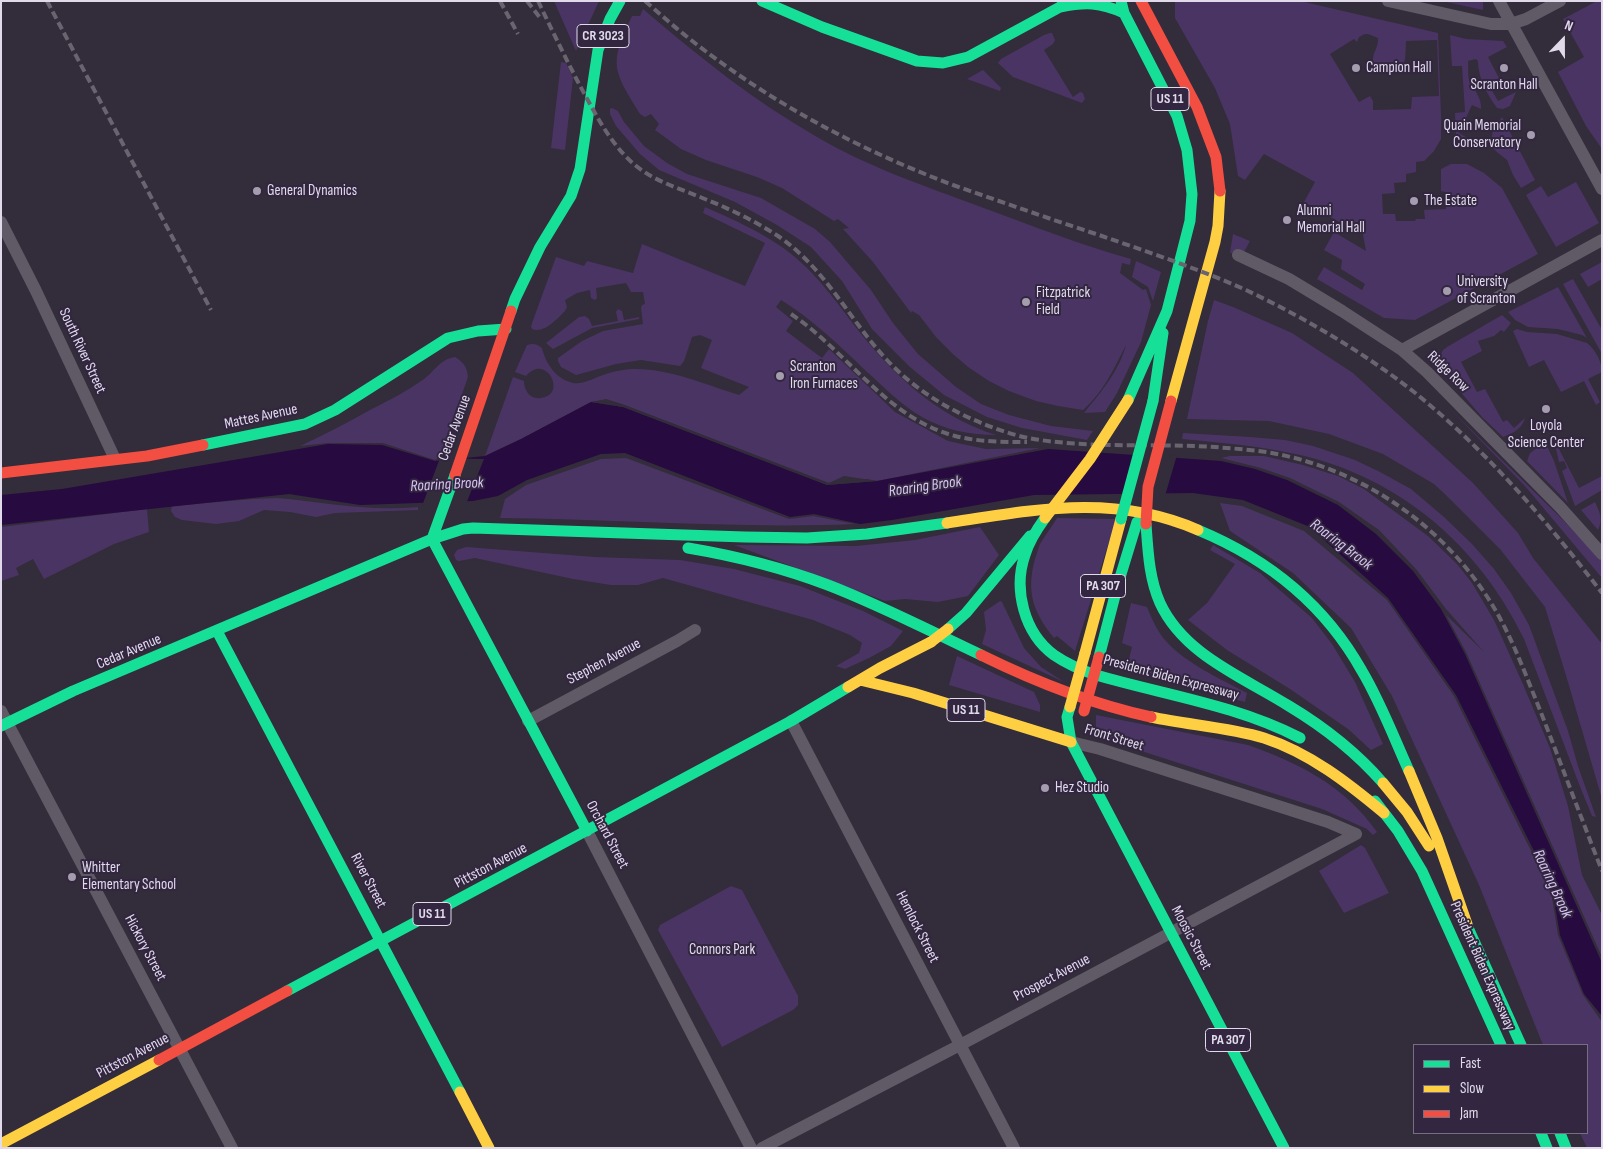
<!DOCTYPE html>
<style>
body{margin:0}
#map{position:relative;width:1603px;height:1149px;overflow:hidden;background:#332c3a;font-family:"Sofia Sans Condensed",sans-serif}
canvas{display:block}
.frame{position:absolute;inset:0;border:2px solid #e1daeb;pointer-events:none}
.legend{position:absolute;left:1413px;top:1044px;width:175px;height:90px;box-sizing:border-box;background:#322640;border:1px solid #786e84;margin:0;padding:6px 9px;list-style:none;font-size:15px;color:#e1daeb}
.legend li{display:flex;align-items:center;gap:10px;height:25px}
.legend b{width:25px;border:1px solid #786e84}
.north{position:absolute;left:1538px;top:15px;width:50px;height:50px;-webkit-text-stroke:4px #322640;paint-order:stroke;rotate:22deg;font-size:14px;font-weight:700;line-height:20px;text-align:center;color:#e1daeb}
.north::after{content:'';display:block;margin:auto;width:18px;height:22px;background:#e1daeb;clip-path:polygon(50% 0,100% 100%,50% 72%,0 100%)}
</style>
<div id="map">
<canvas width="1603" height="1149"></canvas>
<div class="frame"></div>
<ul class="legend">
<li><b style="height:6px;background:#16e098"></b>Fast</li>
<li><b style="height:6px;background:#ffcf43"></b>Slow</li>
<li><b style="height:6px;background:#f24e42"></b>Jam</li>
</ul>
<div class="north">N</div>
</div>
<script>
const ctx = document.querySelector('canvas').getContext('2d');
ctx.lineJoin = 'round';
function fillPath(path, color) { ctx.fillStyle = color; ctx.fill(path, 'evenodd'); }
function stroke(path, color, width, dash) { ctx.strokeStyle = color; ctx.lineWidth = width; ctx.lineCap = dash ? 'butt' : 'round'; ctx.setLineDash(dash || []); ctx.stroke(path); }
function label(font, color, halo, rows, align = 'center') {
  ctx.font = font + ' "Sofia Sans Condensed",sans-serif'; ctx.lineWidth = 4; ctx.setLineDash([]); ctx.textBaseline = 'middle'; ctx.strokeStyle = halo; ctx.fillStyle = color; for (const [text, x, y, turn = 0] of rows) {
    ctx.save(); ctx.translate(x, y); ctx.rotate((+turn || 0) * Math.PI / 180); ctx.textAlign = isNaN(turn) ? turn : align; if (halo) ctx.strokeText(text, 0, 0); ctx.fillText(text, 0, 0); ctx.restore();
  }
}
fillPath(new Path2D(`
 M554 1H599L576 51Z
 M1175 1H1300L1438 33 1441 116V139L1434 151 1424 161 1416 162V172L1406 174V182L1394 183 1395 193 1382 194 1383 214H1395L1396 221H1415L1416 219H1425L1424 210 1446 209 1445 192 1441 191V169L1451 164H1467L1484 173 1502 188 1538 254 1415 320 1384 318 1317 279 1324 267 1362 290 1365 284 1341 269 1342 260 1324 250 1334 232 1366 251 1362 229 1357 232 1304 202 1315 182 1264 154 1245 180 1238 176 1230 124 1215 88 1175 18ZM1365 34H1368L1378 38C1379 47 1372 53 1373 61L1384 72C1408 73 1405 60 1406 41L1437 40 1439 96 1412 97 1411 109 1373 110V101L1370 96 1359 102 1330 54 1354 39 1357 42 1359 37Z
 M1442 1H1483V10Z
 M1597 1H1602V149L1586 126 1558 72 1584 57 1563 19Z
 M643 9C699 57 753 100 817 137 868 167 925 186 981 207 1030 225 1081 245 1131 259L1130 265 1122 263 1120 273 1143 290 1146 289 1151 305 1141 342 1117 393 1105 412 1084 413C1101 392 1119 371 1126 345 1113 370 1105 390 1083 410L1058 406 1036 401 1009 391 989 381 968 367 954 355 936 337 919 315 912 311 911 313 873 262 843 229 849 228 838 219 834 221 782 188 757 177 706 160 681 149 655 130 659 124 651 114 645 117 640 114C612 69 609 64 632 16H640Z
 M1050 33H1052L1055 40 1053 44 1044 50 1073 97 1080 92 1083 93 1085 99 1082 103 1013 77 998 63 1001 59 1044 35Z
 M1450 35 1466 39 1503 41 1507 47 1488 57 1499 78 1488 84 1498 101 1516 92 1510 106 1503 109 1497 108C1487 94 1478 78 1478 61L1476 59 1468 61C1469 68 1467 76 1470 82 1475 91 1482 99 1481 109L1472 105 1459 133 1469 139 1467 140 1457 139 1456 135 1455 113 1465 112 1462 66H1452Z
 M561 62 566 63 573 78 565 150 551 148Z
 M983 70 1001 88 1000 91 967 79Z
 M612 108 618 111 624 122 644 146 667 163 687 174 761 198 815 229 830 242 871 290 893 323 918 354 956 387 981 404 1009 415 1051 426 1093 431 1087 440 1022 428 987 417 944 395 910 367 872 329 842 281 811 247 777 225 735 202 659 170 640 154 616 126 610 114V109Z
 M1502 117 1535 180 1521 188 1513 175 1507 160 1498 153 1493 148 1491 142 1493 129Z
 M1576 182 1599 223 1556 247 1526 195 1541 186 1548 197Z
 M705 207C741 223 778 239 806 267 824 285 839 305 854 325 892 374 936 416 996 435 970 435 945 430 922 417 901 405 884 387 866 371 840 346 812 319 781 300L776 307 793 321 786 331 822 358 829 349 895 412 948 441 986 449 1040 448 877 481 844 476 829 483 622 404 606 399 591 402 521 439 485 456 513 377 524 381C524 390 530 400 541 398 568 395 546 352 526 376L515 372 527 345C533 343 537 344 542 348 546 364 556 379 573 383 583 385 596 377 606 374 614 371 627 369 636 369 670 369 707 385 739 395L749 387 701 368 712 340 700 335 692 337 684 361 680 366 641 360 616 364 576 375 561 367 558 361V358L582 341 603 331 643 324 641 308 642 305 645 304 643 292H631L626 283 596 288 597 298 595 300 591 298 590 290 577 293 565 300 567 307 565 311C557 319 544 334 532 329L531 326 556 257 584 266 587 261 633 273 642 244 745 286 765 243 703 213Z
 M1233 234 1250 241 1244 252 1230 253Z
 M1136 261 1161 272 1153 301 1148 287 1132 277Z
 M1602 262V279L1588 287 1580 274Z
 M1573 279 1602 330V354L1563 284Z
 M1558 287 1587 338 1582 335 1558 329 1528 327 1515 320 1508 312Z
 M1214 300 1233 307 1292 333 1353 373 1473 483 1518 533 1533 558 1602 644V799L1568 682 1545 607 1500 549 1450 499 1434 484 1383 454 1329 434 1269 421 1187 419 1208 321Z
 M618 309 622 311 624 320 639 317V319L592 328 553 349 546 343 579 317 585 316 589 319 592 326 618 321 616 312Z
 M1502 315 1511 323 1504 332 1501 330 1494 336 1478 341 1482 351 1461 362 1477 392 1485 389 1503 422 1507 420 1514 428 1525 418C1522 429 1513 433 1503 437L1482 417 1446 375 1442 365 1440 356 1443 350 1447 347Z
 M1517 329 1527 332 1557 334 1587 343C1595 349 1602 362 1602 372L1588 379 1600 402 1596 405 1584 381 1561 392 1544 360 1529 367 1513 331Z
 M455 357C463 362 467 366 468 377L440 457 435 460 383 443H328L300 446C324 435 347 423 370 410 388 401 407 391 424 379 435 371 440 359 455 357Z
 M1447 406 1565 522 1602 561V578L1525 486Z
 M1183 433 1250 437 1285 440 1313 446 1355 460 1380 472 1411 489 1444 517 1472 544 1494 569 1511 593 1529 625 1568 731 1578 766 1596 817 1592 816 1579 784 1524 639C1482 552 1410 486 1316 459 1272 447 1226 443 1182 439Z
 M1546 442V444L1554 461 1568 503 1527 461 1530 453Z
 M1558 447 1579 488 1602 476V490L1575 506 1562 471 1567 468 1564 461 1559 462 1556 449Z
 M1230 456H1264L1303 465 1338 476 1364 489 1428 536 1457 564 1472 583 1494 620 1522 682 1550 748 1568 806 1582 875 1602 915V957L1466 652 1446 615 1484 652 1446 609 1416 569 1379 530 1339 502 1290 478 1261 468 1221 458Z
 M626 458 789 519 813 516 855 524C737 529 619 519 500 518L505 499 526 485 601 459Z
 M277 498C324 502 371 512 418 507V510L335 513 316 517 290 512 264 510 239 521 216 524 182 520 175 517 171 511 172 506 253 499Z
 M1595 502C1600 512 1603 520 1598 530L1581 510Z
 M1220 503 1242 506 1304 531 1387 600 1454 696 1551 891 1558 935 1583 995 1602 1022V1148H1587L1580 1133H1587V1045H1543L1479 885 1392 696 1351 628 1293 573 1230 531Z
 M147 509 149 532 114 544 44 579 33 559 16 568 19 575 1 581V527Z
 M1057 518 1116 519 1075 651 1057 636 1054 638C1033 612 1026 592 1035 559 1037 554 1038 549 1040 544 1045 535 1052 527 1057 518Z
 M980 527 999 555 968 596 938 602 905 599 885 601 734 545 856 546 915 540Z
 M1213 545 1260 573 1312 618 1332 644 1355 682 1383 744 1371 750 1348 729 1290 689 1227 650 1188 620 1207 603 1235 564 1210 550Z
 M466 547 595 557 680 560 734 569 800 586 863 611 903 631 891 646 869 658 845 669 836 666 859 653 862 643 850 635 813 620 663 578 638 585H611L573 579 475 558 459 561 456 560 454 555 457 550Z
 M1000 601 1002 602 1024 648 1041 667 1064 682 982 644 986 630 984 612Z
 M1131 603 1147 607C1151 617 1155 626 1161 635 1180 661 1219 678 1247 693L1245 702 1136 673 1128 663 1132 647 1122 643Z
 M957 656 1034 692 1040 705V712L949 685Z
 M1096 715 1248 745C1299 763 1345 786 1377 832L1373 835 1367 829 1322 809 1104 739 1096 735Z
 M1361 845 1365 848 1389 893 1344 913 1319 871Z
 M731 886 742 890 798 996V1005L793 1010 722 1047 658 930 660 925Z`), '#4a3463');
fillPath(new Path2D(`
 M591 402 623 407 827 485 877 481 1048 449 1221 461 1255 469 1287 480 1338 505 1376 534 1413 571 1441 609 1465 654 1602 963V1016L1584 994 1560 935 1552 887 1456 695 1388 598 1310 527 1243 500 1193 493 1034 495 892 520 860 524 814 514 790 517 625 453 601 454 527 480 498 496 473 501 360 505 289 494 1 525V495L62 489 328 444 382 445 435 461 485 456 521 439Z`), '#270a3f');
fillPath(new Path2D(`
 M598 401 624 405 827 483 867 479 877 481 827 485 623 407 591 402Z
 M1134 452 1177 455 1165 496H1123Z
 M440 458 484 459 466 504 422 506Z`), '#332c3a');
stroke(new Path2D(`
 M1388 1 1491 24H1511L1526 19 1560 1
 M1499 1 1602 189
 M1 222 36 291 115 459
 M1238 255 1289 279 1342 311 1402 350 1427 372 1560 507 1602 554
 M1402 350 1602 240
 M1 711 232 1148
 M528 721 677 641 695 630
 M791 721 1014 1148
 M1071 742 1100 749 1328 822 1356 834
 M587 831 751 1148
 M762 1148 960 1045 1356 834`), '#5f5a66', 12);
stroke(new Path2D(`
 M762 1 822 27 917 61 943 63 968 57 1060 7 1068 1
 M1121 1 1124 13 1177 116 1187 150 1192 194 1190 221 1167 311 1128 400
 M1060 7C1085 2 1100 2 1124 13
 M511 311 515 299 540 247 571 196 580 169 598 50 610 19 620 1
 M1153 401 1163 333
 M203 445 305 424 335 410 448 338 478 331 506 329
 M1045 518C1037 529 1029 541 1025 555 1013 589 1024 633 1054 655 1067 664 1081 670 1096 675 1165 695 1236 705 1300 738
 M1146 524C1148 551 1149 578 1160 603 1184 655 1243 677 1289 706 1324 727 1356 752 1383 783
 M1198 530C1268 559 1325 605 1362 671 1381 703 1394 738 1409 771
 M432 539 587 831
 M432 539 463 529 473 528 745 537 807 538 867 534 947 523
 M688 548C736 556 783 568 828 585 880 605 930 631 981 655
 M948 629 966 613 1030 536
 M217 631 460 1092
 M1099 657 1118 584 1137 522
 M1070 707 1067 717 1071 742 1284 1148
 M1 726 73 691 432 539 455 475
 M1375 801 1398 831 1422 871 1501 1045
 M1460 910 1521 1045
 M287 991 791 721 848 687
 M1541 1133 1547 1148
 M1560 1133 1566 1148`), '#16e098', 11);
stroke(new Path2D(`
 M1171 401 1215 242 1218 226 1220 191
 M947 523C1034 510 1113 493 1198 530
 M1085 653 1121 519
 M860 680 913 693 1071 742
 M848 687 880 668 931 642
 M1151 717C1188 725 1228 727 1264 738 1310 753 1348 783 1384 813
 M1409 771 1437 838 1467 924
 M1383 783 1407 812 1429 846
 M460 1092 489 1148
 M1 1144 159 1060`), '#ffcf43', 11);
stroke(new Path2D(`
 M1141 1 1197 107 1216 157 1220 191
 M1 473 147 456 203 445
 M455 475 511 311
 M981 655C1036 682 1091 704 1151 717
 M159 1060 287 991`), '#f24e42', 11);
stroke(new Path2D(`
 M47 1 211 310
 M500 1 518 34
 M527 1 541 19
 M538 1C551 28 564 55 578 82 595 113 613 151 643 171 662 184 684 190 705 199 730 209 755 221 778 236 825 268 849 319 886 359 910 385 940 405 972 419 990 427 1009 434 1028 438 1088 449 1154 443 1215 447 1237 449 1260 450 1282 455 1365 473 1439 524 1486 595 1510 631 1524 671 1540 710 1561 764 1581 817 1602 871
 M645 1C659 13 672 25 686 36 766 100 857 149 953 185 1002 202 1050 219 1099 235 1148 252 1199 269 1246 290 1305 318 1363 352 1414 392 1485 449 1547 521 1602 593
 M791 314C848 352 886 418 955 436 979 442 1004 442 1027 442`), '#6a6470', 4, [8, 4]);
stroke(new Path2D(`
 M1121 519 1153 401`), '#16e098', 11);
stroke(new Path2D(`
 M1045 518 1090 459 1128 400
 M931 642 948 629
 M1070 707 1085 653`), '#ffcf43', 11);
stroke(new Path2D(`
 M1146 524 1148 487 1171 401
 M1084 711 1099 657`), '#f24e42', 11);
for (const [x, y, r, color] of [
 [1356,68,5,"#a49dad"],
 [1504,68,5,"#a49dad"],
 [1531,135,5,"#a49dad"],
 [257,191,5,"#a49dad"],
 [1414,201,5,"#a49dad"],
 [1287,220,5,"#a49dad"],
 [1447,291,5,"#a49dad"],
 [1026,302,5,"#a49dad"],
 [780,376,5,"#a49dad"],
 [1546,409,5,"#a49dad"],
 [1045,788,5,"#a49dad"],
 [72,877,5,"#a49dad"]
]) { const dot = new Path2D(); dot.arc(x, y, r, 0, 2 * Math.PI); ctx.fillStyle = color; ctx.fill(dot); stroke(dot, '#322640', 2); }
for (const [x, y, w] of [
 [603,36,52],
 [1170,99,38],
 [1103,586,45],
 [966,710,38],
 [432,914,38],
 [1228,1040,45]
]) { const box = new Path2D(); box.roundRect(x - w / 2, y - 11.5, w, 23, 4); ctx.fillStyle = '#322640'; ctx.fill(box); stroke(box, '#e1daeb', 1); }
label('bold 14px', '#e1daeb', null, [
 ["CR 3023",603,36],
 ["US 11",1170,99],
 ["PA 307",1103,586],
 ["US 11",966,710],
 ["US 11",432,914],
 ["PA 307",1228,1040]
]);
label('15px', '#e1daeb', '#322640', [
 ["Campion Hall",1366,68],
 ["Scranton Hall",1504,85,"center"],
 ["Quain Memorial",1521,126,"right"],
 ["Conservatory",1521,143,"right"],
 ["General Dynamics",267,191],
 ["The Estate",1424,201],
 ["Alumni",1297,211],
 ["Memorial Hall",1297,228],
 ["University",1457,282],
 ["of Scranton",1457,299],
 ["Fitzpatrick",1036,293],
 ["Field",1036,310],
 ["Scranton",790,367],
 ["Iron Furnaces",790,384],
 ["Loyola",1546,426,"center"],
 ["Science Center",1546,443,"center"],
 ["Hez Studio",1055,788],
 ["Whitter",82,868],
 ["Elementary School",82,885]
], 'left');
label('15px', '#e1daeb', '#322640', [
 ["South River Street",82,351,65],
 ["Ridge Row",1448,372,44],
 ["Mattes Avenue",261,417,-12],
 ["Cedar Avenue",455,428,-70],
 ["Cedar Avenue",129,652,-23],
 ["Stephen Avenue",604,662,-28],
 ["President Biden Expressway",1171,678,15],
 ["Front Street",1114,738,17],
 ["Orchard Street",607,835,62],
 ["Pittston Avenue",491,866,-28],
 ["River Street",368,881,62],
 ["Hemlock Street",917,927,63],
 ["Moosic Street",1191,938,62],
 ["Hickory Street",145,948,62],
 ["President Biden Expressway",1482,966,66],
 ["Prospect Avenue",1052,978,-28],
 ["Pittston Avenue",133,1056,-28]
]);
label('15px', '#e3daf0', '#322640', [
 ["Connors Park",722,950]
]);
label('italic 16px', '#d8c5f1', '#322640', [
 ["Roaring Brook",447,485,-3],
 ["Roaring Brook",925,487,-8],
 ["Roaring Brook",1341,545,37],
 ["Roaring Brook",1552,884,65]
]);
</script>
